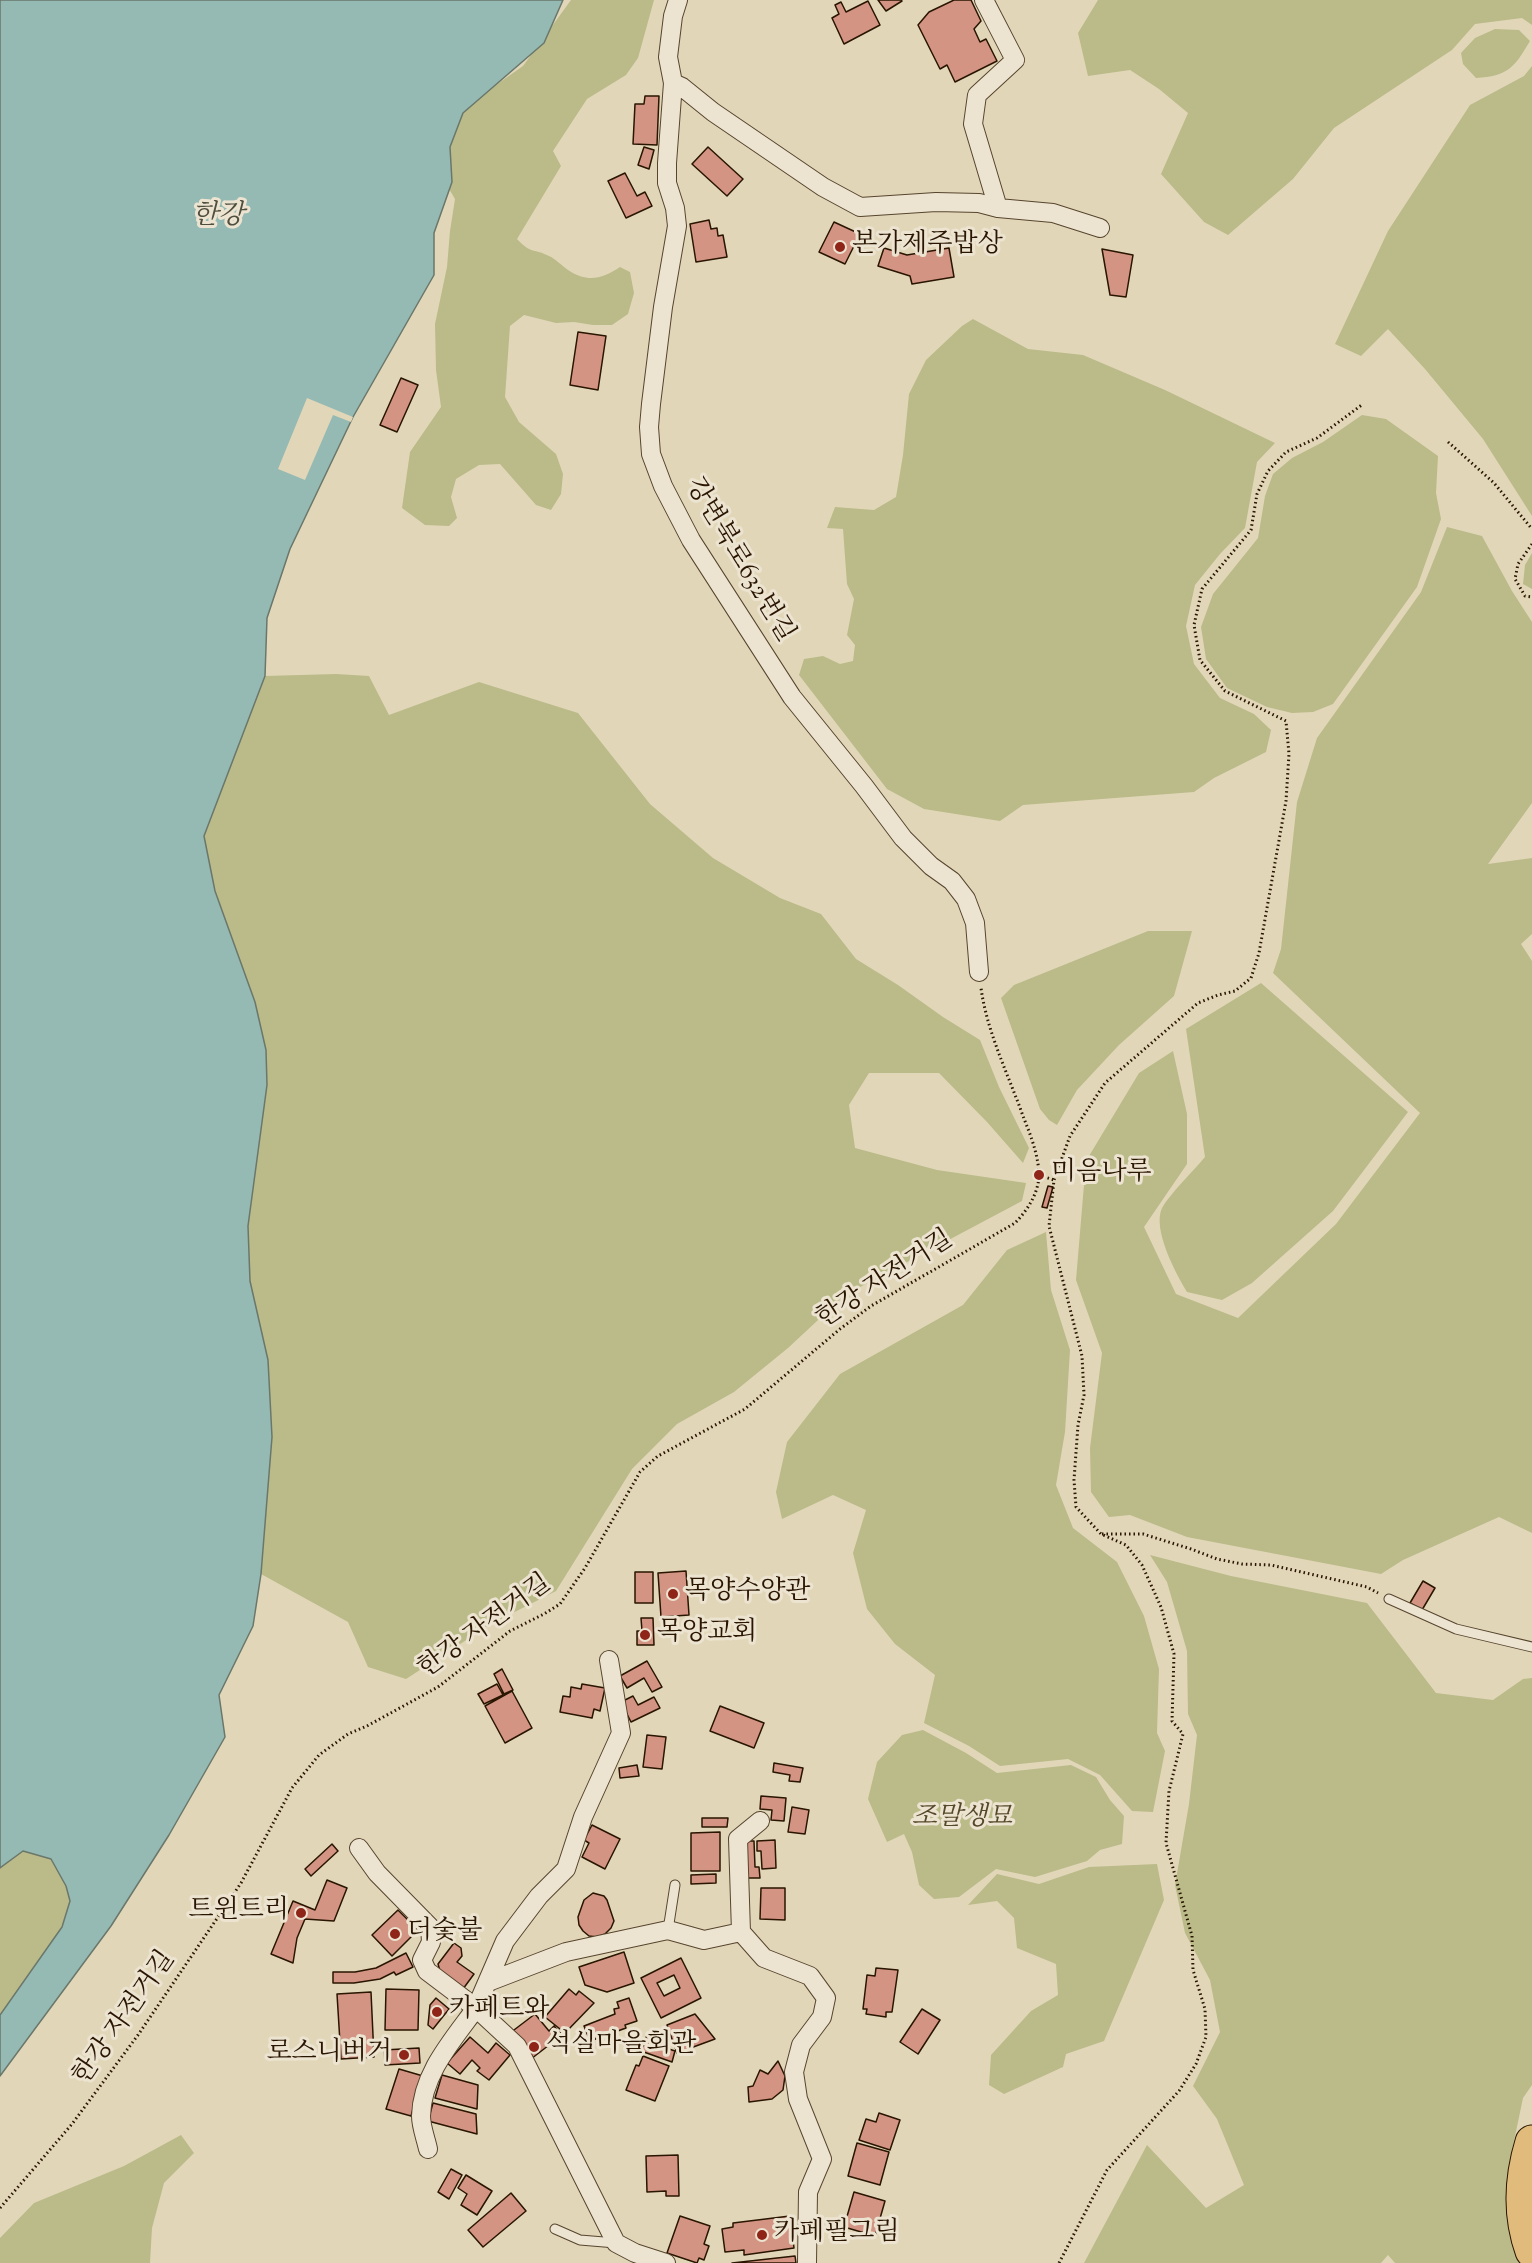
<!DOCTYPE html>
<meta charset="utf-8">
<style>
body{margin:0}
canvas{display:block;background:#e1d6b8}
</style>
<canvas width="1532" height="2263"></canvas>
<script>
const ctx = document.querySelector('canvas').getContext('2d');
ctx.lineJoin = 'round';
function fillPath(path, color) { ctx.fillStyle = color; ctx.fill(path, 'evenodd'); }
function stroke(path, color, width, dash) { ctx.strokeStyle = color; ctx.lineWidth = width; ctx.lineCap = dash ? 'butt' : 'round'; ctx.setLineDash(dash || []); ctx.stroke(path); }
function label(font, color, halo, rows, align = 'center') {
  ctx.font = font + ' "Sorts Mill Goudy","Noto Serif KR",serif'; ctx.lineWidth = 6; ctx.setLineDash([]); ctx.textBaseline = 'middle'; ctx.strokeStyle = halo; ctx.fillStyle = color; for (const [text, x, y, turn = 0] of rows) {
    ctx.save(); ctx.translate(x, y); ctx.rotate((+turn || 0) * Math.PI / 180); ctx.textAlign = isNaN(turn) ? turn : align; if (halo) ctx.strokeText(text, 0, 0); ctx.fillText(text, 0, 0); ctx.restore();
  }
}
fillPath(new Path2D(`
 M571 0H654L638 58 626 75 587 99 553 151 561 166 517 239C532 255 534 248 549 256 556 259 562 266 568 270 588 283 602 279 620 267L630 272 634 293 628 314 612 325H593L574 322 556 323 524 315 510 326 505 397 519 422 556 454 563 474 561 494 551 510 536 505 500 464 479 465 456 479 451 497 457 518 449 526 425 525 402 508 410 452 441 407 436 370 435 324 447 267 450 231 455 199 435 165 456 113 523 66Z
 M1098 0H1532V25L1522 18 1475 24 1452 50 1334 128 1293 179 1228 235 1204 222 1161 174 1188 113 1159 89 1130 70 1088 76 1078 33Z
 M1495 29 1519 30 1530 41C1514 68 1508 76 1476 78L1463 64 1461 53 1475 38Z
 M1532 66V516L1483 439 1425 369 1388 329 1361 356 1335 344 1388 231 1470 105 1524 76Z
 M973 319 1028 349 1083 355 1165 390 1275 443 1257 462 1245 528 1220 554 1195 585 1186 626 1194 664 1220 698 1254 714 1271 730 1266 752 1214 778 1194 792 1023 805 1000 821 924 809 887 789 799 675 804 659 823 656 840 664 853 661 855 645 847 635 854 599 847 584 843 529 827 528 835 507 874 510 896 497 903 455 909 394 926 360 962 326Z
 M1362 415 1386 419 1438 456 1436 493 1441 519 1417 587 1333 704 1313 712 1292 713 1267 707 1227 688 1206 659 1201 627 1213 594 1258 538 1265 496 1273 474 1292 458 1323 442Z
 M1447 527 1482 536 1512 591 1532 622V803L1488 864 1532 858V934L1521 944 1532 961V1533L1499 1517 1403 1560 1381 1574 1187 1537 1130 1515 1109 1517 1091 1492 1090 1448 1102 1353 1076 1280 1086 1161 1139 1073 1173 1051 1187 1114V1164L1144 1227 1176 1294 1238 1318 1336 1224 1420 1113 1273 973 1281 949 1297 802 1317 738 1421 592Z
 M1532 553V589L1523 584 1525 565Z
 M336 674 369 676 389 715 479 682 578 713 650 804 713 858 780 898 821 914 856 959 898 985 943 1017 980 1040 999 1087 1029 1148 1023 1163 987 1122 939 1073H869L849 1105 855 1148 937 1170 1026 1183 1022 1201 845 1295 788 1348 734 1392 677 1424 632 1469 556 1591 491 1624 406 1679 368 1667 348 1622 261 1574 272 1437 268 1360 250 1281 248 1226 267 1085 266 1050 255 1002 215 891 203 836 265 676Z
 M1148 931H1192L1174 996 1119 1045 1077 1090 1057 1125 1049 1120 1040 1109 1001 998 1014 985Z
 M1261 983 1408 1112 1333 1211 1252 1283 1222 1300 1187 1292C1176 1274 1152 1229 1162 1208 1169 1195 1194 1170 1205 1157L1186 1029Z
 M1046 1232 1051 1290 1070 1350 1065 1432 1056 1485 1073 1528 1117 1562 1144 1616 1159 1669 1157 1733 1165 1751 1153 1812 1132 1811 1100 1775 1068 1759 1000 1766 969 1746 924 1723 935 1675 895 1644 867 1609 853 1553 866 1510 833 1495 782 1519 776 1492 787 1442 840 1374 963 1305 1007 1250Z
 M1150 1555 1231 1576 1367 1603 1436 1693 1493 1700 1523 1679 1532 1678V2085L1523 2098 1509 2165 1510 2230 1526 2263H1395L1388 2255 1381 2263H1084L1147 2145 1206 2208 1244 2185 1217 2119 1193 2086 1220 2032 1210 1980 1185 1933 1175 1885 1189 1804 1197 1735 1188 1714 1187 1651 1167 1582Z
 M923 1730 966 1753 997 1773 1071 1765 1096 1777 1110 1800 1124 1816 1122 1844 1100 1850 1087 1861 1035 1877 996 1869 959 1897 934 1899 919 1885 912 1852 904 1834 887 1842 868 1799 877 1762 902 1735Z
 M23 1851 51 1859C57 1871 70 1887 70 1901 70 1927 17 1991 0 2015V1868Z
 M1157 1864 1164 1900 1104 2041 1066 2054 1063 2067 1004 2094 989 2085 991 2055 1031 2011 1058 1995 1056 1964 1017 1948 1014 1918 997 1901 968 1905 997 1874 1039 1884 1089 1867Z
 M181 2135 194 2153 164 2183 152 2228 150 2263H0V2238L34 2203 124 2166Z`), '#bbbb89');
const water = new Path2D(`
 M0 0H563L544 43 463 113 450 147 452 182 434 233V275L353 417 290 549 267 618 265 676 204 836 215 891 255 1002 266 1050 267 1085 248 1226 250 1281 268 1360 272 1437 261 1574 253 1626 219 1695 225 1737 169 1835 111 1926 0 2076V2015L62 1927 70 1901 66 1886 51 1859 23 1851 0 1868Z`);
fillPath(water, '#95b9b3');
stroke(water, '#6a776b', 1.5);
fillPath(new Path2D(`
 M307 398 353 417 351 422 333 415 305 480 278 469Z`), '#e1d6b8');
const building = new Path2D(`
 M878 0H901L902 1 886 11Z
 M954 0H971L981 21 974 29 980 42 986 39 997 61 955 82 947 65 940 69 918 25 929 12Z
 M868 1 880 25 844 44 832 18 839 14 835 5 841 2 846 12Z
 M645 96H659L657 145 633 144 635 104H644Z
 M644 147 654 150 649 169 638 165Z
 M708 147 743 179 727 196 692 164Z
 M625 173 637 196 645 192 652 206 626 218 608 181Z
 M709 220 711 229 717 228 718 236 723 235 727 257 696 262 690 224Z
 M834 222 860 234 845 264 819 252Z
 M884 248 907 255 949 248 954 277 912 284 910 276 878 266Z
 M1102 249 1133 255 1126 297 1110 295Z
 M578 332 606 336 598 390 570 385Z
 M401 378 418 385 397 432 380 425Z
 M1048 1186 1053 1187 1047 1208 1042 1207Z
 M686 1571 689 1615 661 1617 658 1573Z
 M635 1572H653V1603H635Z
 M1423 1581 1435 1588 1422 1610 1410 1603Z
 M641 1618H653L654 1645H637V1631H642Z
 M647 1661 662 1687 652 1692 644 1678 627 1688 620 1676Z
 M502 1669 513 1690 504 1694 494 1674Z
 M497 1684 503 1695 484 1704 478 1694Z
 M582 1684 605 1688 600 1711 594 1709 592 1718 560 1712 563 1696 570 1697 571 1687 581 1689Z
 M512 1691 532 1728 505 1743 485 1706Z
 M633 1696 638 1705 654 1697 660 1708 631 1722 621 1702Z
 M720 1706 764 1723 754 1748 710 1731Z
 M647 1735 666 1737 662 1769 643 1767Z
 M774 1763 803 1768 800 1782 789 1781 790 1775 773 1772Z
 M637 1765 639 1776 620 1778 619 1768Z
 M761 1796 786 1798 784 1821 771 1820 772 1810 760 1809Z
 M792 1807 809 1810 805 1834 788 1832Z
 M702 1818H728L727 1827H702Z
 M592 1825 620 1839 605 1869 582 1857 589 1843 584 1840Z
 M720 1832V1871H691V1833Z
 M775 1840 776 1868 762 1869 761 1851H757V1841Z
 M744 1841H754L755 1867H759L760 1878H744Z
 M332 1844 338 1851 311 1876 305 1869Z
 M716 1874V1883L691 1884V1875Z
 M327 1880 347 1888 334 1921 305 1919 297 1938 293 1963 271 1954 293 1901 315 1910Z
 M761 1888H785V1920L760 1919Z
 M593 1893 604 1896 607 1900 614 1921 611 1928 605 1934 597 1937 589 1936 583 1931 579 1925 578 1917 584 1900Z
 M398 1910 418 1930 392 1956 372 1935Z
 M454 1943 461 1948 462 1956 457 1962 474 1974 463 1989 440 1971 438 1964Z
 M624 1952 634 1983 607 1992 585 1985 579 1967Z
 M406 1953 413 1967 396 1975 394 1972 380 1979 354 1983H333V1972H355L376 1968Z
 M681 1958 701 1998 661 2018 641 1978ZM674 1975 680 1988 664 1996 657 1983Z
 M876 1968 898 1970 892 2012H886V2017L866 2014 867 2009H863L867 1975 875 1976Z
 M386 1989 419 1990 418 2030H385Z
 M569 1989 576 1995 579 1991 594 2003 565 2033 545 2017Z
 M371 1992 374 2057 341 2059 337 1994Z
 M436 1998 449 2009 433 2029 428 2025 430 2005Z
 M629 1998 637 2021 625 2025 626 2028 590 2041 584 2026 615 2014 614 2009 619 2008 617 2002Z
 M922 2009 940 2020 918 2054 900 2042Z
 M535 2014 549 2031 554 2026 562 2035 531 2059 510 2033Z
 M695 2014 715 2039 677 2053 667 2025Z
 M647 2035 668 2042 666 2048 675 2051 672 2062 641 2051Z
 M470 2037 488 2053 496 2043 510 2055 489 2080 477 2071 480 2068 472 2060 460 2074 447 2063Z
 M419 2048 420 2063 385 2065 384 2050Z
 M643 2056 669 2066 655 2101 626 2090 636 2065 639 2066Z
 M778 2061 785 2076 783 2090 772 2099 749 2102 748 2087 753 2086 760 2070 768 2074Z
 M399 2069 423 2076 411 2116 386 2109Z
 M442 2075 478 2085 477 2109 435 2098Z
 M433 2103 476 2114 477 2134 428 2121Z
 M879 2113 900 2120 890 2150 859 2140 866 2119 876 2122Z
 M857 2143 889 2152 880 2185 848 2176Z
 M678 2155 679 2196H666V2191L647 2192 646 2156Z
 M451 2169 462 2175 449 2199 438 2192Z
 M466 2175 492 2191 477 2215 461 2205 467 2194 458 2188Z
 M854 2192 885 2201 875 2236 844 2227Z
 M511 2193 526 2211 483 2247 468 2230Z
 M680 2216 710 2226 704 2244 709 2246 704 2260 699 2258 697 2263 667 2253Z
 M790 2216 794 2248 744 2255V2250L725 2252 722 2229 733 2227V2223Z
 M795 2256 796 2263H732Z`);
fillPath(building, '#d39483');
stroke(building, '#291500', 1.5);
const lane = new Path2D(`
 M1389 1599 1456 1629 1532 1647
 M668 1930 675 1885
 M555 2229 580 2240 616 2243`);
const street = new Path2D(`
 M678 0 673 16 668 57 673 83 667 163V183L675 208 677 226 663 307 651 404 649 427 651 454 663 486 691 540 792 697 864 786 903 838 931 866 952 881 966 899 975 923 979 972
 M984 0 1015 60 977 95 973 124 998 208
 M673 83 682 87 713 112 823 187 860 207 936 202 979 203 998 208 1053 213 1100 228
 M609 1660 621 1733 583 1817 566 1869 539 1896 505 1941 476 2008 517 2046 616 2243 635 2253 666 2263
 M359 1848 377 1873 430 1927 431 1942 422 1960 427 1971 476 2008C452 2041 422 2074 421 2116 421 2127 426 2139 428 2149
 M741 1932 738 1839 760 1821
 M488 1982 566 1952 668 1930 704 1940 741 1932 764 1958 810 1976 826 1998 822 2017 801 2045 794 2072 798 2099 822 2159 808 2192 807 2263`);
const highway = new Path2D(`
 M1532 2142C1521 2178 1519 2215 1532 2251`);
stroke(lane, '#57452e', 11);
stroke(street, '#57452e', 20);
stroke(highway, '#291500', 35);
stroke(new Path2D(`
 M1448 442 1494 483 1532 529
 M1532 544 1518 564 1515 579 1525 596 1532 597
 M1039 1175 1054 1180
 M1102 1534H1143L1191 1549 1217 1559 1242 1564 1271 1565 1367 1587 1378 1593
 M0 2208 72 2124 138 2035 241 1883 292 1788 319 1755 348 1734 367 1726 438 1687 510 1631 544 1614 560 1604 585 1568 640 1472 658 1456 745 1409 840 1329 871 1306 1015 1223C1028 1210 1039 1192 1039 1174 1038 1153 1030 1134 1023 1116 1008 1074 987 1032 981 988
 M1059 2263 1107 2170 1179 2091 1196 2064 1206 2037 1205 2009 1193 1970 1192 1936 1166 1843 1169 1791 1183 1734 1172 1721 1174 1654 1161 1607 1142 1565 1126 1545 1101 1534 1076 1507 1074 1480 1078 1425 1084 1395 1082 1356 1049 1226 1054 1180 1070 1136 1105 1083 1198 1003 1218 995 1235 991 1251 978 1259 953 1286 801 1289 754 1286 721 1225 691 1200 660 1194 625 1202 589 1251 530 1257 494 1268 471 1286 452 1317 438 1363 404`), '#291500', 3, [1.5, 3]);
stroke(lane, '#ece4d1', 9);
stroke(street, '#ece4d1', 18);
stroke(highway, '#e0bb7c', 33);
for (const [x, y, r, color] of [
 [840,247,6,"#8f2418"],
 [1039,1175,6,"#8f2418"],
 [673,1594,6,"#8f2418"],
 [645,1635,6,"#8f2418"],
 [301,1913,6,"#8f2418"],
 [395,1934,6,"#8f2418"],
 [437,2012,6,"#8f2418"],
 [534,2047,6,"#8f2418"],
 [404,2055,6,"#8f2418"],
 [762,2235,6,"#8f2418"]
]) { const dot = new Path2D(); dot.arc(x, y, r, 0, 2 * Math.PI); ctx.fillStyle = color; ctx.fill(dot); stroke(dot, '#ece4d1', 2); }
label('26px', '#291500', '#ece4d1', [
 ["본가제주밥상",852,247],
 ["미음나루",1051,1175],
 ["목양수양관",685,1594],
 ["목양교회",657,1635],
 ["트윈트리",289,1913,"right"],
 ["더숯불",407,1934],
 ["카페트와",449,2012],
 ["석실마을회관",546,2047],
 ["로스니버거",392,2055,"right"],
 ["카페필그림",774,2235]
], 'left');
label('26px', '#291500', '#ece4d1', [
 ["강변북로632번길",738,561,59],
 ["한강 자전거길",886,1281,-33],
 ["한강 자전거길",486,1628,-36],
 ["한강 자전거길",126,2019,-55]
]);
label('italic 26px', '#554729', '#ece4d1', [
 ["조말생묘",962,1820]
]);
label('italic 27px', '#4f4e3f', '#ece4d1', [
 ["한강",218,218]
]);
</script>
